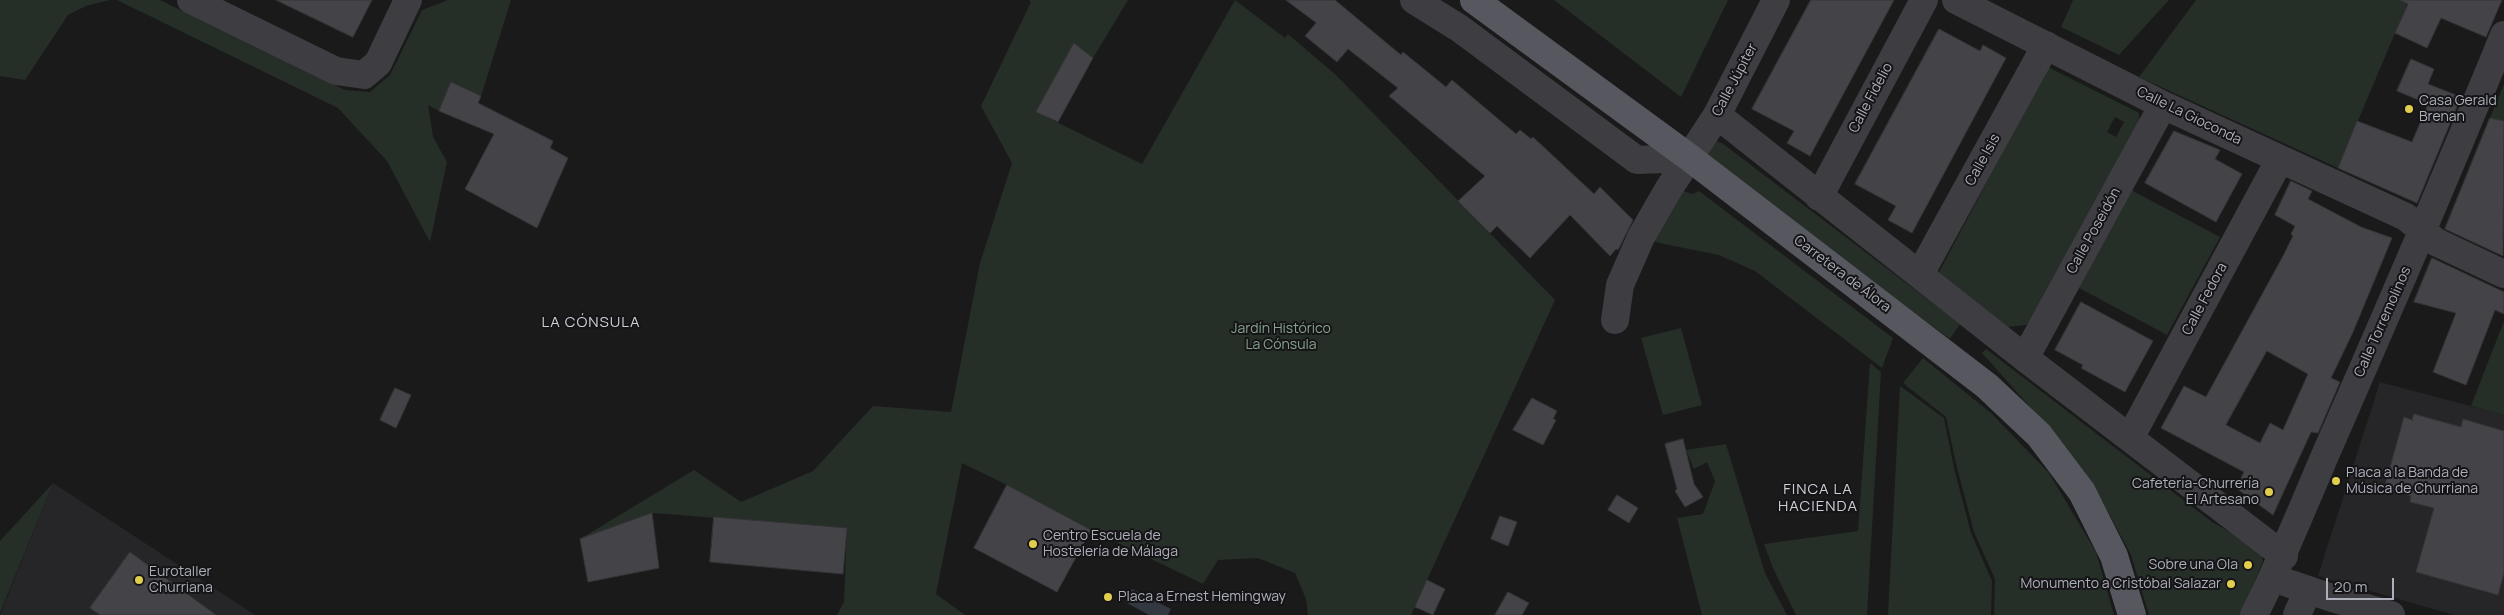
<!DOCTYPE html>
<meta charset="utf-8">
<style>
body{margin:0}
#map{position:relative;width:2504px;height:615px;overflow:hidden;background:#1a1a1b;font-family:Manrope,sans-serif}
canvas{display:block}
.scale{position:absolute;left:2326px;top:578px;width:68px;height:22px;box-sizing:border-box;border:2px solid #adafba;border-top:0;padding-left:6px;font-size:15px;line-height:18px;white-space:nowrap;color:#adafba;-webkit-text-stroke:4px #151517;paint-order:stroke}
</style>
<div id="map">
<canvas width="2504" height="615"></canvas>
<div class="scale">20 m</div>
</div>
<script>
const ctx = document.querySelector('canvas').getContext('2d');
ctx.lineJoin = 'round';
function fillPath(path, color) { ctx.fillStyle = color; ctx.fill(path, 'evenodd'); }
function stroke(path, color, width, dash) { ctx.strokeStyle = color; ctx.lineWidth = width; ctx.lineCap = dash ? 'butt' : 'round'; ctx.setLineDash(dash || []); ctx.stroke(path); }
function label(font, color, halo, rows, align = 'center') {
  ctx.font = font + ' Manrope,sans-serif'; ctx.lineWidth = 4; ctx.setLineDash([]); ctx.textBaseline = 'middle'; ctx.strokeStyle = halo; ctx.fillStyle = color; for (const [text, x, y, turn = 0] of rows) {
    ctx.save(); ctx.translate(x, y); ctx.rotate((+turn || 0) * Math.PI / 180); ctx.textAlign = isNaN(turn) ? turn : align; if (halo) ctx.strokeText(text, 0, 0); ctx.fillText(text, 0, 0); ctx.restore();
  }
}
fillPath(new Path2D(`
 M2380 382 2504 415V615H2454L2318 576Z
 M53 483 255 615H0Z`), '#262628');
fillPath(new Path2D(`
 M0 0H110L86 6 68 15 25 80 0 76Z
 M117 0H160L345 90 370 92 390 75 422 10 448 0H511L481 96 451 82 439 111 428 105 433 137 447 162 430 242 387 161 338 108Z
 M1029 0H1128L1093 58 1074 43 1036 112 1142 164 1235 0 1285 38 1288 34 1336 75 1555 300 1411 615H1308L1306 599 1295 573 1258 558 1218 560 1203 584 1091 530 1007 485 962 463 936 594 965 615H837L844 602 847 528 653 513 580 539 694 470 741 502 813 471 873 406 951 412 980 263 1012 163 981 106 1031 2Z
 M1554 0H1728L1681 97Z
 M2073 0H2169L2119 55 2061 27Z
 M2196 0H2409L2338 168 2139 77Z
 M2048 67 2139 113V125L2037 316 2026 325 2007 327 1938 274ZM2115 117 2124 122 2116 137 2107 132Z
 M2504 84V121L2490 118Z
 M1715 141 1722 143 1960 324 1950 339 1707 159 1709 144Z
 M1678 189 1692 194 1699 191 1893 338 1882 368 1755 271 1719 255 1659 243 1646 238Z
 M2131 190 2220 237 2167 335 2079 288Z
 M2504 321V415L2471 406Z
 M1681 328 1702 405 1663 415 1641 338Z
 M1986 349 2212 522 2260 549 2263 561 2240 615H2149L2131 555 2101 499 2055 435 1982 353Z
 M1923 358 1991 413 2049 473 2096 552 2114 615H1994L1995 579 1974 532 1957 468 1946 417 1903 383Z
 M1870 363 1881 372 1867 615H1796L1773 568 1764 544 1858 531Z
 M1900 386 1944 418 1954 468 1971 533 1992 581 1991 615H1888Z
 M1726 444 1765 573 1787 615H1702L1677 518 1703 514 1715 481 1707 462 1694 469 1686 450Z
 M53 483 0 613V541Z`), '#262e28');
fillPath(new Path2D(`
 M1132 589 1171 609 1168 615H1149L1125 602Z`), '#333740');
const building = new Path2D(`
 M276 0H372L353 37Z
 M1286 0H1335L1401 55 1403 52 1446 87 1452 80 1516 134 1520 130 1531 139 1533 137 1594 194 1600 187 1633 220 1618 250 1616 249 1610 256 1570 215 1530 258 1497 226 1490 233 1458 201 1485 176 1389 96 1398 88 1348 49 1337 62 1305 36 1316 23Z
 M1811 0H1894L1810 156 1787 143 1794 131 1752 109Z
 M2400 0H2502L2486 37 2441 18 2427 48 2395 33 2408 4Z
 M1939 29 1980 51 1983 45 2006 58 1912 233 1888 220 1896 206 1855 184Z
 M1074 43 1093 58 1058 122 1036 112Z
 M2411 59 2434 69 2428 84 2461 97 2417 203 2338 168 2357 121 2412 142 2428 104 2397 91Z
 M451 82 481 96 478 103 553 141 550 148 568 158 537 228 465 189 494 134 439 111Z
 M2490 118 2504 121 2503 256 2445 229Z
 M2174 131 2220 150 2215 159 2242 174 2216 222 2145 183Z
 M2291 181 2312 191 2308 199 2361 227 2392 238 2353 332 2331 378 2340 382 2318 433 2311 432 2273 515 2236 488 2244 472 2161 428 2184 386 2206 397 2283 256 2293 236 2291 234 2295 226 2275 215ZM2267 351 2308 374 2283 430 2270 423 2260 443 2226 425Z
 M2432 258 2504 292V314L2495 310 2466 385 2433 372 2456 313 2414 302Z
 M2081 302 2153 341 2125 392 2081 368 2083 365 2055 350Z
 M395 388 411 395 396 428 380 420Z
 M1532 398 1557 411 1553 419 1556 420 1543 445 1513 430Z
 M2414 414 2461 427 2463 419 2504 431V573L2498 595 2416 572 2434 508 2410 502 2411 496 2384 489 2404 417 2412 420Z
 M1683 439 1694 484 1703 497 1685 507 1675 491 1677 489 1665 444Z
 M1007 485 1091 530 1057 592 974 548Z
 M1617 495 1638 508 1629 523 1608 510Z
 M652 513 659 568 588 582 580 539Z
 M1500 516 1517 522 1508 546 1491 539Z
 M714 517 847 528 843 574 710 562Z
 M130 552 216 615H100L90 608Z
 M1427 580 1445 589 1433 615 1415 607Z
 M1508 592 1529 603 1522 615H1495Z`);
fillPath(building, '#444448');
stroke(building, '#353437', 1);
stroke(new Path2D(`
 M191 0 336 71 364 75 378 63 408 0
 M1414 0 1459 28 1637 160 1690 158
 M1956 0 2163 105 2406 217 2436 242 2504 274
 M1717 115 2025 358 2284 556
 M1819 197 1924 0
 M1920 274 2046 45
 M1615 320 1620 285 1641 237 1668 190 1717 115 1776 0
 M2025 358 2163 105
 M2130 438 2280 159
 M2273 578 2332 598 2391 615
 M2254 615C2285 554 2309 491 2337 428 2394 298 2450 167 2504 35
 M2297 615 2308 590`), '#3d3d42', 28);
stroke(new Path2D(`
 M1474 0 1690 158 1987 386 2039 435 2082 492 2114 556 2132 615`), '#57575f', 28);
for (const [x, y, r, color] of [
 [2409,109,5,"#e1ce4c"],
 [2336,481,5,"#e1ce4c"],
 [2269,492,5,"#e1ce4c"],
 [1033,544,5,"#e1ce4c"],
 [2248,565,5,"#e1ce4c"],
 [139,580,5,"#e1ce4c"],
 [2231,584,5,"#e1ce4c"],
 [1108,597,5,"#e1ce4c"]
]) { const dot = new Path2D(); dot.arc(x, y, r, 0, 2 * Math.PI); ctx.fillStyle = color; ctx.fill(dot); stroke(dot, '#151517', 2); }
label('14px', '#adafba', '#151517', [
 ["Calle Júpiter",1735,80,-62],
 ["Calle Fidelio",1871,98,-62],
 ["Calle La Gioconda",2189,116,26],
 ["Calle Isis",1983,160,-61],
 ["Calle Poseidón",2094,231,-61],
 ["Carretera de Álora",1842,274,37],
 ["Calle Fedora",2205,299,-62],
 ["Calle Torremolinos",2383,322,-66]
]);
label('14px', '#adafba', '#151517', [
 ["Casa Gerald",2419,101],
 ["Brenan",2419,117],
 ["Placa a la Banda de",2346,473],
 ["Música de Churriana",2346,489],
 ["Cafetería-Churrería",2259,484,"right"],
 ["El Artesano",2259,500,"right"],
 ["Centro Escuela de",1043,536],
 ["Hostelería de Málaga",1043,552],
 ["Sobre una Ola",2238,565,"right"],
 ["Eurotaller",149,572],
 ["Churriana",149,588],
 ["Monumento a Cristóbal Salazar",2221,584,"right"],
 ["Placa a Ernest Hemingway",1118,597]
], 'left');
label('14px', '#87a38e', '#151517', [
 ["Jardín Histórico",1281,329],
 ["La Cónsula",1281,345]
]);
ctx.letterSpacing = '1px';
label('15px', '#ceced6', '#151517', [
 ["LA CÓNSULA",591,323],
 ["FINCA LA",1818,490],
 ["HACIENDA",1818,507]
]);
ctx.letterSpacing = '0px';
</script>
